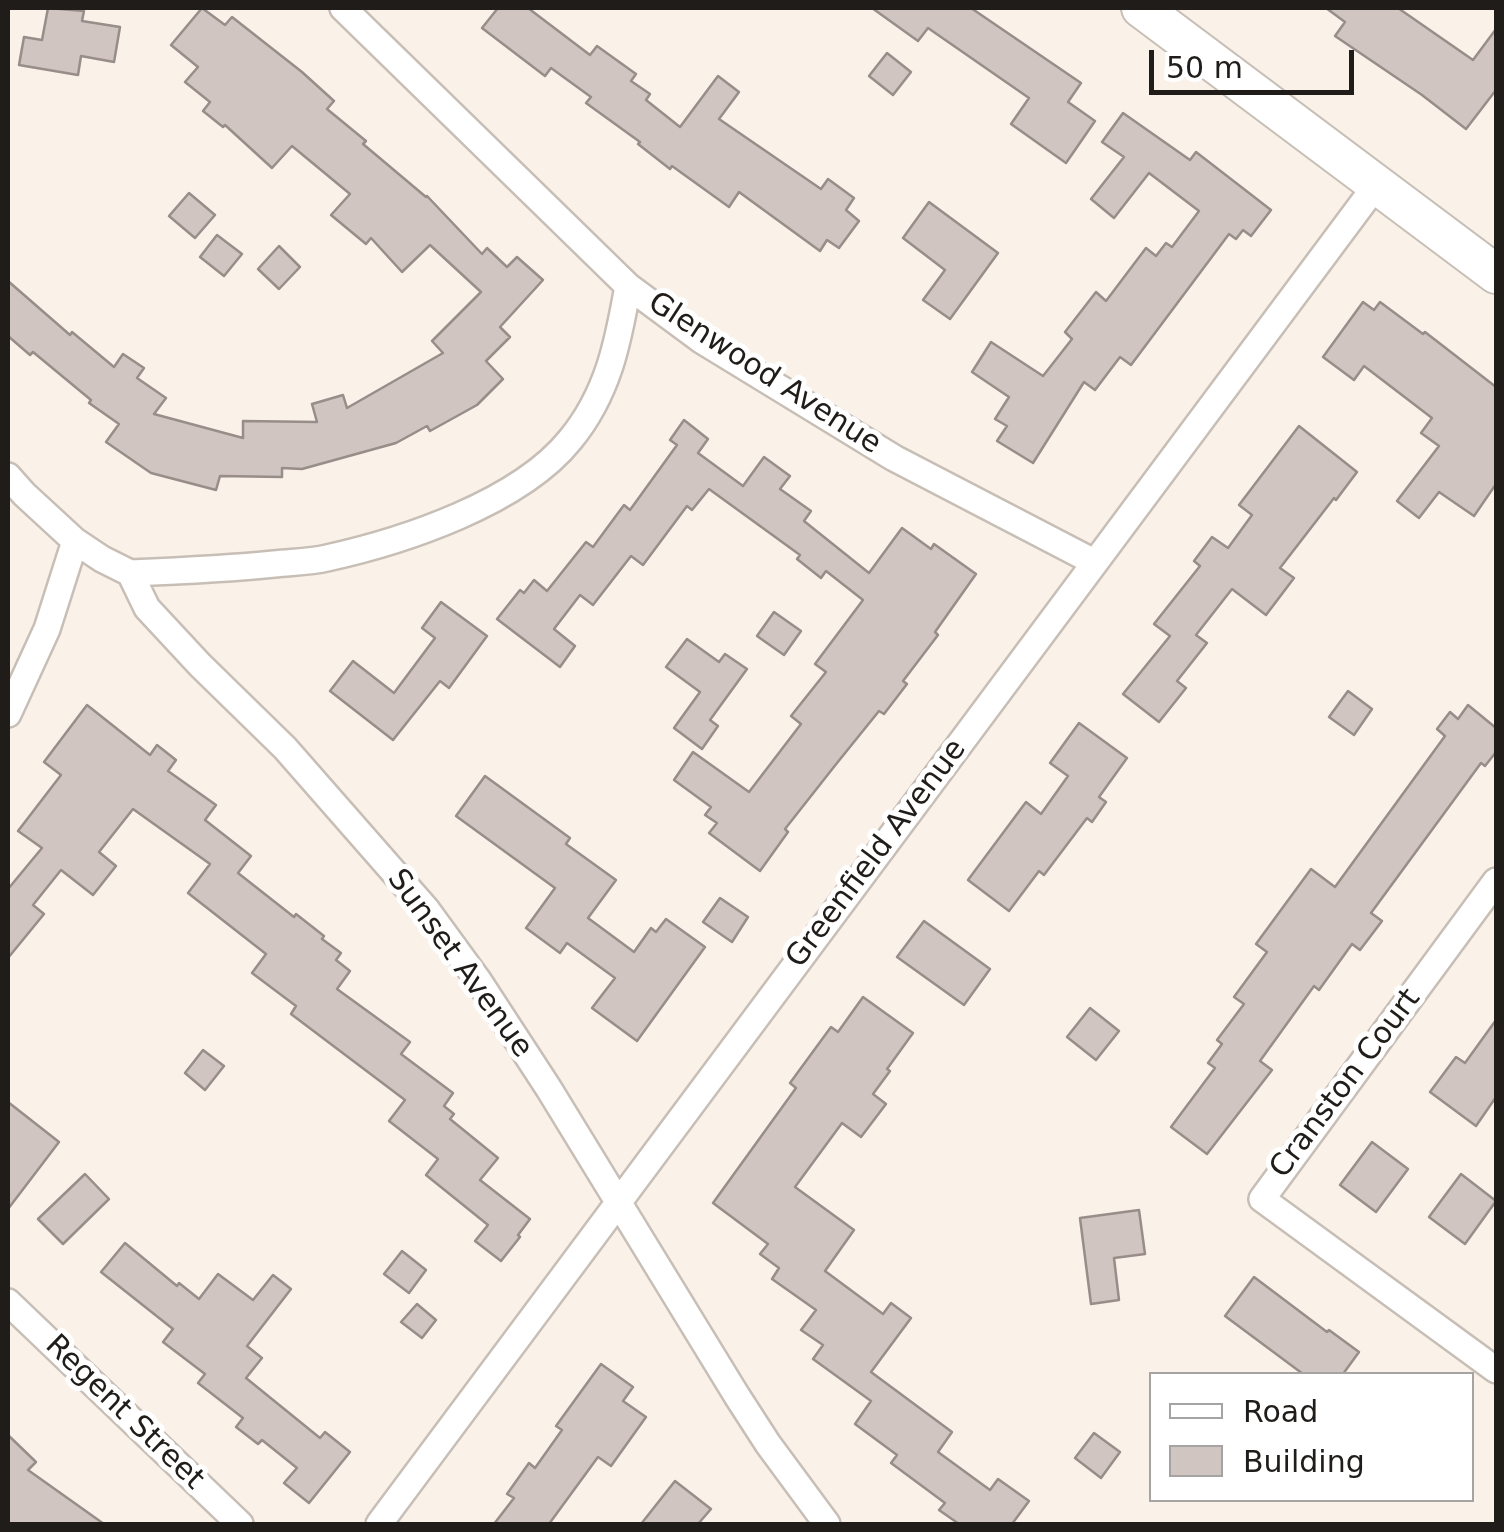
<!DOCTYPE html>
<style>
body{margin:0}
#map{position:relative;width:1504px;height:1532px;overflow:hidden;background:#faf1e9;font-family:"DejaVu Sans",sans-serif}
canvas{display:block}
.frame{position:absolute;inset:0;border:10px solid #1f1c19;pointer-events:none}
.legend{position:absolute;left:1149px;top:1372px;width:325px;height:130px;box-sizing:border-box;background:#fff;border:2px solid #a5a4a3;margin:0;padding:12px 18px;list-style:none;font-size:30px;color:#1f1c19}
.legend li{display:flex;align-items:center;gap:20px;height:50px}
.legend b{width:50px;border:2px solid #a5a4a3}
.scale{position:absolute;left:1149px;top:50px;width:205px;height:45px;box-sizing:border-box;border:5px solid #1f1c19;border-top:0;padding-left:12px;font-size:30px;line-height:35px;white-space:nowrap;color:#1f1c19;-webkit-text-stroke:8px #fff;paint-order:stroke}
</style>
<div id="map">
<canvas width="1504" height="1532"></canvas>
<div class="frame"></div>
<ul class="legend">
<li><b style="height:12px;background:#fff"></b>Road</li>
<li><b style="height:28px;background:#d0c5c0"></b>Building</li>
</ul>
<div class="scale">50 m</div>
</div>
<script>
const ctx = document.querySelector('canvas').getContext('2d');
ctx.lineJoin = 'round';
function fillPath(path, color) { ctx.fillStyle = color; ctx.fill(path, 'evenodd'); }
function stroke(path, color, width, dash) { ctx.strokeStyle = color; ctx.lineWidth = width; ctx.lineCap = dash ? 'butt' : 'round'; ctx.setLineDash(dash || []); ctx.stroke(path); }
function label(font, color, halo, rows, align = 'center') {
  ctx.font = font + ' "DejaVu Sans",sans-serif'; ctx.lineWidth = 10; ctx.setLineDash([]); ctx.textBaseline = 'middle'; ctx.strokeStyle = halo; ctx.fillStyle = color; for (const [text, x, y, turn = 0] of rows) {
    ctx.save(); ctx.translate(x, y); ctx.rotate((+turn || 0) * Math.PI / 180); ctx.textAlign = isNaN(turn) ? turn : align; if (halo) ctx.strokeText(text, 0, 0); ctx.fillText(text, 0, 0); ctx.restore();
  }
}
const building = new Path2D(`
 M48 8 84 11 82 21 120 27 114 62 81 56 78 75 19 65 24 37 42 40Z
 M202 8 225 25 232 17 302 72 334 101 327 109 366 141 363 144 426 197 427 196 482 254 487 248 507 267 517 257 543 280 500 327 510 337 486 361 503 379 477 405 430 431 427 426 396 443 302 469 282 468V477L220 476 216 490 151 473 106 442 119 424 89 403 91 400 33 352 30 355 8 336V281L70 335 72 332 114 367 123 354 144 368 137 378 166 398 154 414 243 438V421L317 422 312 404 343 395 347 408 443 353 432 341 481 292 430 245 402 272 371 238 366 244 331 215 350 194 292 146 272 168 225 125 223 127 203 111 210 102 185 82 198 67 171 45Z
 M498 8H528L590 55 597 46 636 74 631 81 650 94 646 100 680 127 718 76 739 92 719 119 821 189 828 179 854 198 846 210 859 221 839 248 827 240 820 251 739 192 729 207 672 166 670 169 638 144 640 142 586 103 591 97 551 68 545 76 482 28Z
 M872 8H971L1081 83 1068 102 1095 121 1066 163 1011 124 1029 98 928 28 918 41Z
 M1326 8H1398L1473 60 1496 29V90L1466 129 1422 95 1335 36 1345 22Z
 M887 53 911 72 893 95 869 76Z
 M1123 113 1190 160 1196 152 1271 210 1251 236 1243 230 1236 239 1229 234 1131 365 1120 357 1095 390 1084 382 1033 463 997 441 1007 426 995 419 1009 397 972 372 991 342 1043 376 1072 339 1065 332 1096 292 1106 301 1146 248 1156 256 1166 243 1172 247 1199 211 1149 173 1114 218 1091 199 1124 157 1102 142Z
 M189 193 215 215 195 238 169 216Z
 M929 202 998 253 950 319 923 300 945 270 903 238Z
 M217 235 242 254 224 276 200 257Z
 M279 246 300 267 279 289 258 269Z
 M1363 302 1374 310 1380 302 1423 334 1425 332 1496 387V484L1474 516 1439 492 1419 518 1397 501 1439 446 1421 433 1432 418 1364 366 1354 380 1323 357Z
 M684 420 708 439 698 453 743 486 764 457 790 476 780 489 811 511 804 521 869 573 902 528 931 549 934 544 976 574 935 632 938 635 903 681 907 684 884 714 879 711 837 763 785 829 788 832 760 871 709 833 717 823 705 815 711 807 674 780 693 752 749 792 801 724 791 716 826 672 815 664 863 600 826 571 821 578 797 559 800 555 709 489 692 510 687 506 643 565 631 556 593 605 580 595 554 629 575 646 560 667 497 619 520 590 524 593 534 580 547 591 586 542 593 547 624 505 630 510 677 445 670 440Z
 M1299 426 1357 472 1336 500 1334 498 1280 568 1294 578 1266 615 1232 589 1196 635 1207 643 1177 681 1186 688 1159 722 1123 694 1170 636 1154 624 1200 566 1194 561 1212 537 1228 548 1252 515 1239 505Z
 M441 602 487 636 449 688 440 681 393 740 330 691 353 661 394 693 435 638 422 628Z
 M774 612 801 631 784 655 757 636Z
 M687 639 719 662 725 654 747 669 710 720 718 726 702 749 674 728 700 692 666 667Z
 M1348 691 1372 709 1354 735 1329 717Z
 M87 705 150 755 157 745 176 760 168 771 216 805 205 820 251 856 238 873 294 917 296 914 324 936 322 939 341 953 336 960 350 971 337 989 410 1042 401 1054 453 1093 444 1106 454 1114 450 1119 498 1158 480 1180 530 1219 518 1235 520 1237 501 1261 475 1241 488 1225 426 1175 438 1159 389 1121 405 1100 291 1014 296 1006 252 973 266 954 188 893 210 864 133 809 99 852 116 866 93 895 61 870 33 905 44 914 8 958V889L42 848 18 831 61 775 44 762Z
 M1468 705 1496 728V752L1485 766 1481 763 1371 913 1382 921 1360 950 1352 944 1319 990 1314 986 1260 1061 1272 1070 1207 1154 1171 1127 1215 1068 1208 1063 1222 1044 1217 1040 1244 1004 1234 997 1267 952 1256 944 1311 869 1335 887 1445 736 1437 729 1450 712 1458 719Z
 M1079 723 1127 758 1099 797 1106 802 1092 822 1087 818 1044 875 1039 871 1009 911 968 880 1026 802 1041 814 1068 776 1050 763Z
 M485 776 570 838 566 844 616 880 588 918 634 952 651 928 656 932 666 919 705 947 637 1041 592 1008 615 978 567 943 560 953 526 928 555 888 456 816Z
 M720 898 748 917 732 942 703 922Z
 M924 921 990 969 964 1005 897 957Z
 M863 997 913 1033 887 1069 890 1071 873 1094 886 1104 861 1137 842 1123 795 1187 854 1230 825 1271 883 1314 891 1303 911 1318 871 1372 952 1432 938 1452 990 1490 998 1479 1029 1501 1012 1524H959L939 1510 945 1503 891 1463 897 1455 855 1424 871 1401 813 1359 823 1345 801 1330 816 1310 772 1279 779 1268 760 1254 768 1244 713 1203 796 1088 790 1083 831 1027 838 1032Z
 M1090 1008 1119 1031 1096 1060 1067 1037Z
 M1496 1020V1097L1476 1126 1430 1092 1456 1057 1465 1063Z
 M203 1050 224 1066 205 1090 185 1073Z
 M8 1102 59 1142 8 1209Z
 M1372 1142 1408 1169 1376 1212 1340 1185Z
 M85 1174 109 1199 63 1244 38 1219Z
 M1461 1174 1496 1201 1465 1244 1429 1217Z
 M1139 1210 1145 1254 1114 1258 1119 1300 1091 1304 1080 1218Z
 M125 1243 177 1286 179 1283 199 1299 218 1274 253 1300 273 1275 291 1289 247 1346 262 1358 246 1378 320 1438 325 1432 350 1452 309 1503 284 1483 297 1468 262 1440 258 1444 236 1427 243 1418 198 1383 205 1374 163 1342 173 1329 101 1272Z
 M402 1251 426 1270 409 1293 384 1274Z
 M1254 1277 1327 1332 1329 1330 1359 1352 1343 1374H1303L1225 1316Z
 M417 1304 436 1320 422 1338 401 1322Z
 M601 1364 633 1387 623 1401 646 1417 611 1466 598 1457 549 1524H494L514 1498 507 1494 529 1463 535 1468 562 1430 556 1426Z
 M1094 1433 1120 1452 1101 1478 1075 1458Z
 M8 1435 36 1462 28 1470 104 1524H8Z
 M675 1481 711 1509 698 1524H641Z`);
fillPath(building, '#d0c5c0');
stroke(building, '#988d89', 2.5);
const street = new Path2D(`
 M343 8 628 286 701 340 894 458 1094 562
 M8 476 24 494 75 541 102 559 130 573 147 608 200 665 285 748 427 910 478 980 549 1089 737 1396 768 1444 827 1524
 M130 573C178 571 226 569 274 564 292 562 310 562 327 558 404 541 519 503 570 440 608 394 618 343 628 286
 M8 714 47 629 75 541
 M1496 881 1262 1199 1496 1370
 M8 1302 240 1524
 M379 1524 1377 184`);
const secondary = new Path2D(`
 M1141 8 1496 274`);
stroke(street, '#c7beb6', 30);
stroke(secondary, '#c7beb6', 42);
stroke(street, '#fff', 25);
stroke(secondary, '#fff', 38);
label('30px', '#1f1c19', '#fff', [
 ["Glenwood Avenue",764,374,33],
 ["Greenfield Avenue",877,854,-53],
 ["Sunset Avenue",459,964,54],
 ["Cranston Court",1346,1084,-53],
 ["Regent Street",124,1413,44]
]);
</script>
